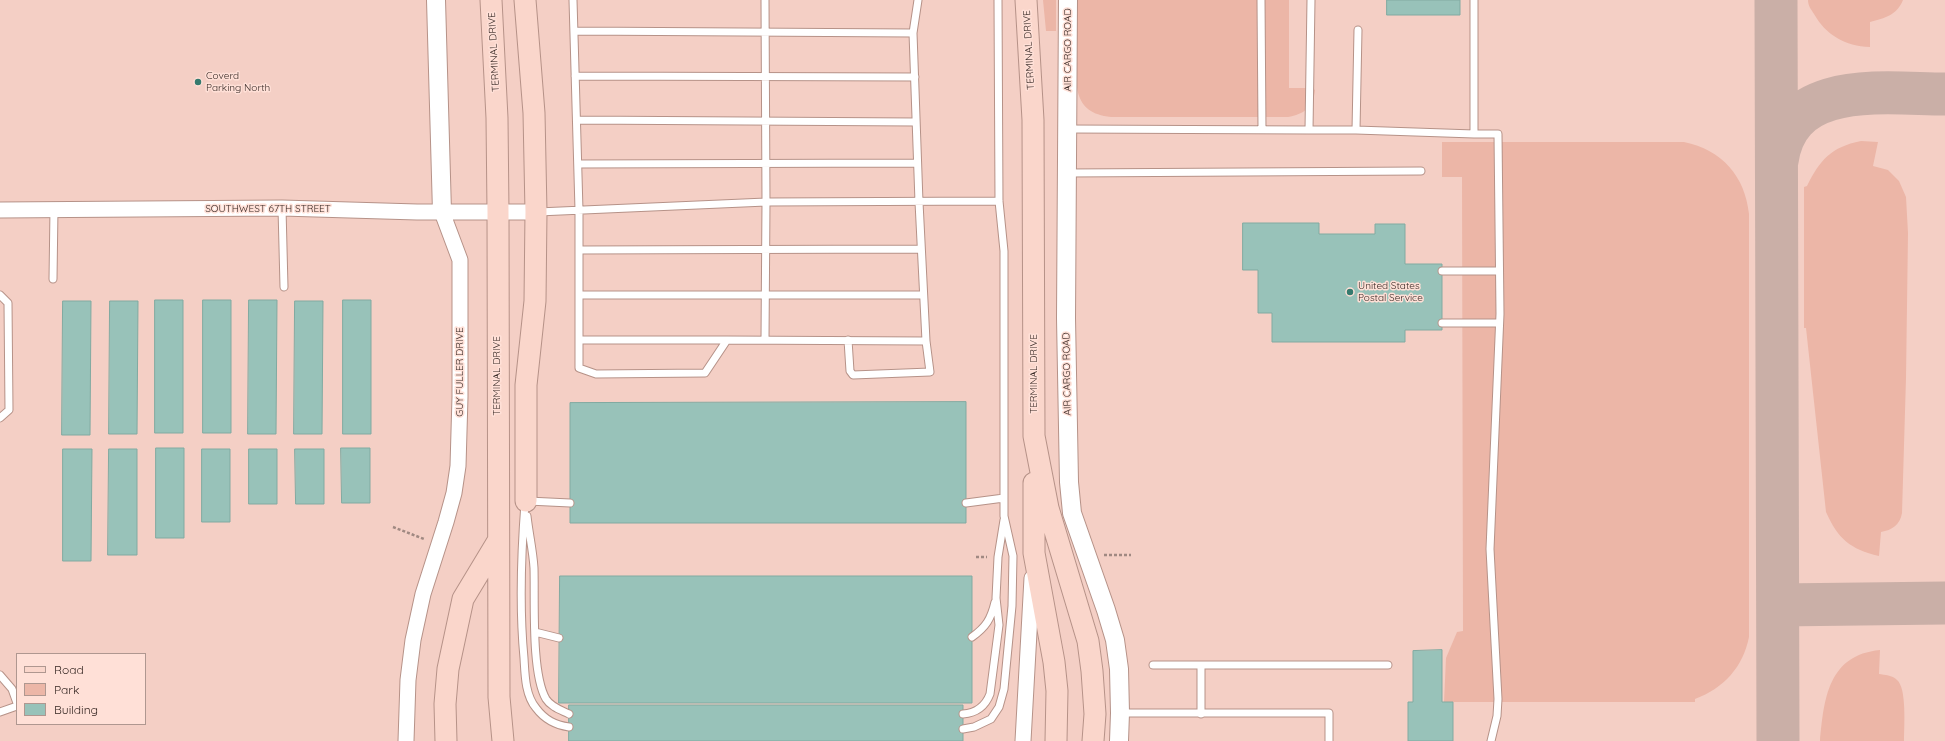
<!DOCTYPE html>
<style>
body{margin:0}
#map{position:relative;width:1945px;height:741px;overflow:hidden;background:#ffe0d7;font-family:Quicksand,sans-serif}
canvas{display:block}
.legend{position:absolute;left:16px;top:653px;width:130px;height:72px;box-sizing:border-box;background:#ffe0d7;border:1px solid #af9790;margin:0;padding:5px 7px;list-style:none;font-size:12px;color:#382925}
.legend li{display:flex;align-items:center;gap:8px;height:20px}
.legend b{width:20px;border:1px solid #af9790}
</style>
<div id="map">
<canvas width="1945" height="741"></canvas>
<ul class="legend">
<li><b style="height:5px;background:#fad6cb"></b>Road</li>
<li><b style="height:11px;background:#ecb6a7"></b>Park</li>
<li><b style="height:11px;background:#98c2b9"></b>Building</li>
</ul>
</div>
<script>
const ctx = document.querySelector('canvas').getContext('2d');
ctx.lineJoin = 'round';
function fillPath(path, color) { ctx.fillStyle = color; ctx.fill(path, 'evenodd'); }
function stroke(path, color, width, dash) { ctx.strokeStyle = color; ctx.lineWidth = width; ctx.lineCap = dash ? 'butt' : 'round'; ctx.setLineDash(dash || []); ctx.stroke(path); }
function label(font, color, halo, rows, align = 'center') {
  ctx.font = font + ' Quicksand,sans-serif'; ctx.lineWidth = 3; ctx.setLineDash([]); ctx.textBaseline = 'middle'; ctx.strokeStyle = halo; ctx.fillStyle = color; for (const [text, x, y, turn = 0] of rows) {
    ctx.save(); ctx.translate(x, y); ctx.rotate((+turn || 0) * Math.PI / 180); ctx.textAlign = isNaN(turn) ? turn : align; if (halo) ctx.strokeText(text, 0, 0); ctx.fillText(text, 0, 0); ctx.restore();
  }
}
fillPath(new Path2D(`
 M0 0H1945V741H0ZM17 654H145V724H17Z`), '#f4cfc5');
fillPath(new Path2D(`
 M1043 0H1056V31H1046Z
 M1075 0H1289V88H1312L1315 90C1313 108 1304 114 1288 117H1111C1072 113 1076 84 1076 53 1075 36 1075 18 1075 0Z
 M1808 0H1903C1897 15 1885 18 1870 22V47C1845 46 1826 35 1814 14 1811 9 1808 6 1808 0Z
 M1861 141 1878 142 1873 166 1888 170 1899 181 1906 197 1908 233 1906 378 1902 513C1900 525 1892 530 1881 532L1879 556C1850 549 1838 539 1826 512L1806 328H1804V187L1807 186C1820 160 1831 147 1861 141Z
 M1442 142H1684C1722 150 1745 176 1749 214V637C1743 667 1724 688 1695 699V702H1444L1446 658 1457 632 1463 631 1462 177H1442Z
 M1880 650 1879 674C1885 675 1892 675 1897 680 1907 688 1904 728 1904 741H1820C1824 699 1828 655 1880 650Z`), '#ecb6a7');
stroke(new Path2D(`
 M1776 0 1778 741
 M1777 161C1788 78 1885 94 1945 94
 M1778 605 1945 603`), '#caafa7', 43);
const building = new Path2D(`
 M1387 0H1460V15H1387Z
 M1243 223H1319V234H1375V224H1405V264H1442V330H1405V342H1272V313H1258V270H1243Z
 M155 300H183V433H155Z
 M203 300H231V433H203Z
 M249 300H277L276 434H248Z
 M343 300H371V434H343Z
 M63 301H91L90 435H62Z
 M110 301H138L137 434H109Z
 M295 301H323L322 434H294Z
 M966 402V523H570V403Z
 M156 448H184V538H156Z
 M341 448H370V503H342Z
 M63 449H92L91 561H63Z
 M109 449H137V555H108Z
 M202 449H230V522H202Z
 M249 449H277V504H249Z
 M295 449H324V504H296Z
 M560 576H972V703H559Z
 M1442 650V702H1453V741H1408V702H1413V651Z
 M569 705H963V741H569Z`);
fillPath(building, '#98c2b9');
stroke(building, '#81aaa1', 1);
const service = new Path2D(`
 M573 0 579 210V368L596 374 705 373 727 340 926 341 919 202 913 33 918 0
 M765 0 766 202 765 339
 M1261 0 1262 129
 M1311 0 1309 130H1356L1474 134V0
 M574 31 913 33
 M575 76 915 77
 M577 120 916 122
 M1068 129 1309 130
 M1356 130 1358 30
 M1474 134H1498L1500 314 1490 549 1498 699 1497 716 1491 741
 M578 164 917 163
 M1068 173 1421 171
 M282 208 284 287
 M538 212 766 202 999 201
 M579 250 921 249
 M1442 271H1499
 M53 279 54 209
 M0 295 8 303 9 410 0 418
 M579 295H923
 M1442 323H1499
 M579 340H727
 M848 340 850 371 853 375 930 372 926 341
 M528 501 570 503
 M525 503C521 555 519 606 524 658 525 674 525 695 536 708 545 720 555 725 569 727
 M966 503 1004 498
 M527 516C529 534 533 551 534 568 535 600 531 673 546 699 551 707 561 710 569 714
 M535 632 559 638
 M972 637C986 627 991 619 995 602
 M1153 665H1201
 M0 675 12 689 17 703
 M0 712 17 706
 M1121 713H1329V741
 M963 714C976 713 985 707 990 694L999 625 996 598 998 557 1004 520
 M1201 714V665H1388
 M963 729 974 727 991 719 999 707 1004 689 1012 606 1013 556 1004 516V251L999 201 998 0`);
const minor = new Path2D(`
 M0 210 282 208 417 212H536
 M406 741 408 680 413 640 423 594 446 522 454 493 458 466 460 397V260L442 212
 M1023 741 1032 578`);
const tertiary = new Path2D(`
 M436 0 442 212
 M1068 0 1066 318 1069 482 1072 513 1106 610 1115 640 1119 669 1120 713 1119 741`);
const secondary = new Path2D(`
 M491 0 497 118 498 212 499 697 503 741
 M525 0 534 113 536 212 535 301 526 385V501
 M1026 0 1033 120 1034 436 1048 508 1088 641 1092 671 1095 714 1093 741
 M1034 483V553L1054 662 1057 691 1056 741
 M446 741 445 704 448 669 463 599 498 541`);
stroke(service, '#b69288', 9);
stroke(minor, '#b69288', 17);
stroke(tertiary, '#b69288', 20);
stroke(secondary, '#b69288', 23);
stroke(new Path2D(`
 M393 527 424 539
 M1104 555H1131
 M976 557H987`), '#a08982', 2.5, [3, 2]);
stroke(service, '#fff', 7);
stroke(minor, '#fff', 15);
stroke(tertiary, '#fff', 18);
stroke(secondary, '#fad6cb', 21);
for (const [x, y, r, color] of [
 [198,82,4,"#357a6e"],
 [1350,292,4,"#357a6e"]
]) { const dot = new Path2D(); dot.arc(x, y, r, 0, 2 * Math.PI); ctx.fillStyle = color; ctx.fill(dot); stroke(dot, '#ffe0d7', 1.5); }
label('10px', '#382925', '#ffe0d7', [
 ["TERMINAL DRIVE",1029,50,-93],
 ["AIR CARGO ROAD",1068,50,-90],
 ["TERMINAL DRIVE",494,52,-93],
 ["SOUTHWEST 67TH STREET",268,209],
 ["GUY FULLER DRIVE",460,372,-90],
 ["TERMINAL DRIVE",1034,374,-90],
 ["AIR CARGO ROAD",1067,374,-91],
 ["TERMINAL DRIVE",497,376,-90]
]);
label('10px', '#382925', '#ffe0d7', [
 ["Coverd",206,76],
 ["Parking North",206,88],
 ["United States",1358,286],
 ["Postal Service",1358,298]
], 'left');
</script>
